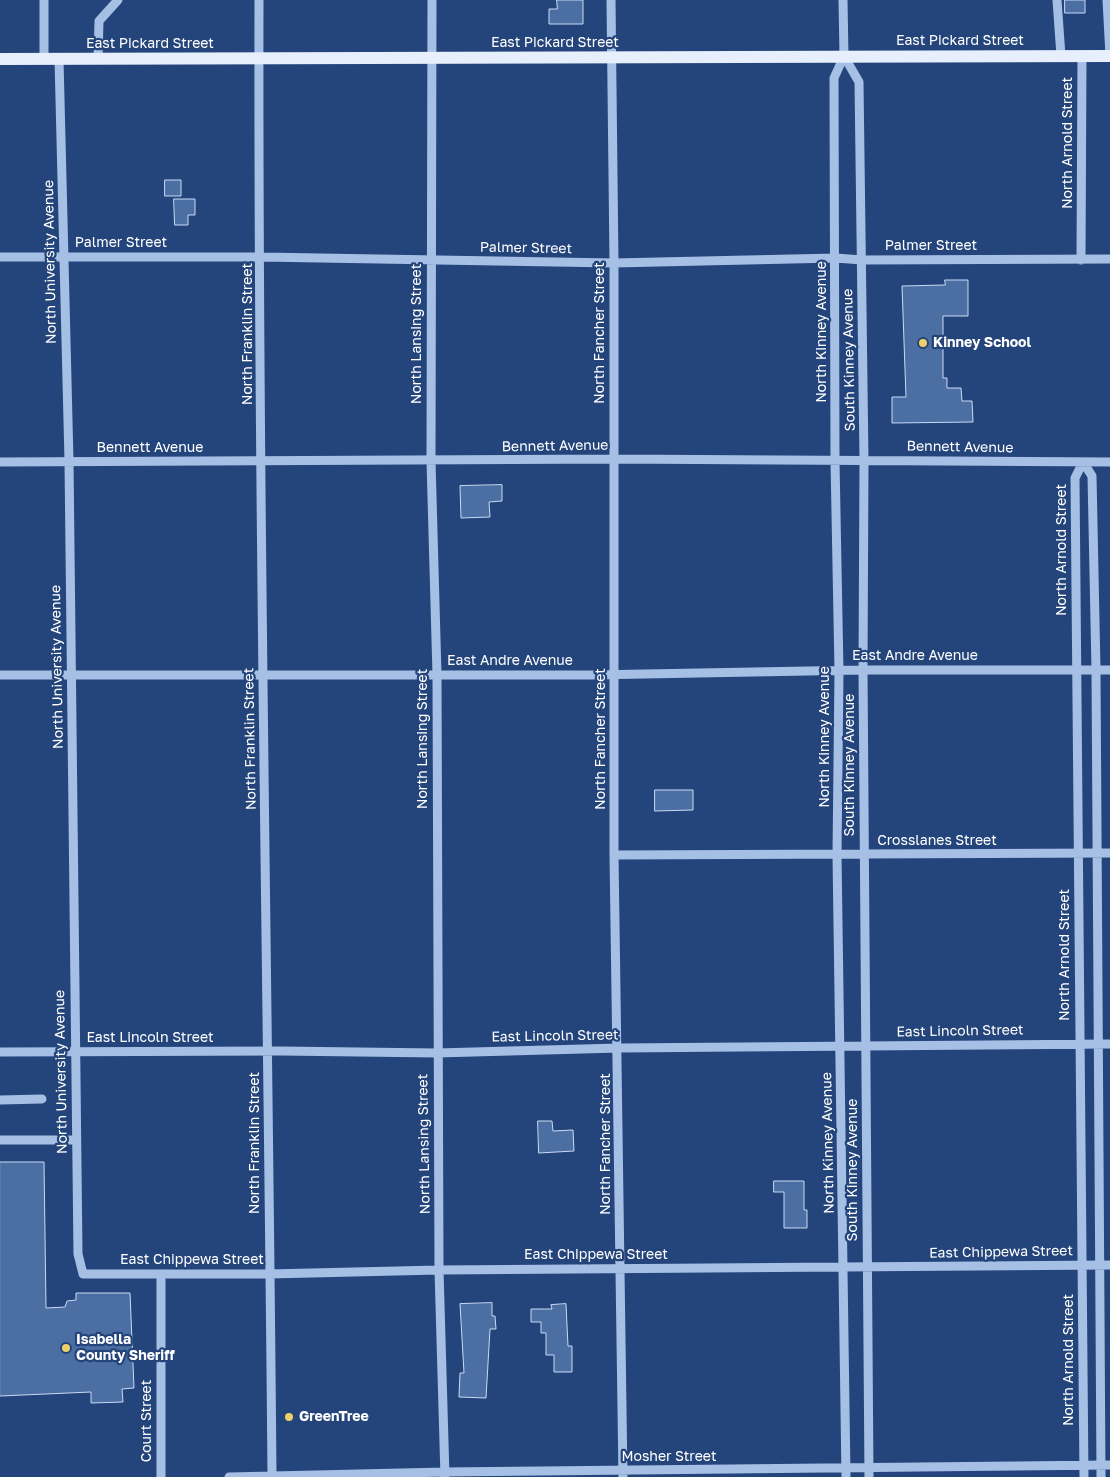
<!DOCTYPE html>
<style>
body{margin:0}
canvas{display:block;background:#24457b}
</style>
<canvas width="1110" height="1477"></canvas>
<script>
const ctx = document.querySelector('canvas').getContext('2d');
ctx.lineJoin = 'round';
function fillPath(path, color) { ctx.fillStyle = color; ctx.fill(path, 'evenodd'); }
function stroke(path, color, width, dash) { ctx.strokeStyle = color; ctx.lineWidth = width; ctx.lineCap = dash ? 'butt' : 'round'; ctx.setLineDash(dash || []); ctx.stroke(path); }
function label(font, color, halo, rows, align = 'center') {
  ctx.font = font + ' "Golos Text",sans-serif'; ctx.lineWidth = 4.5; ctx.setLineDash([]); ctx.textBaseline = 'middle'; ctx.strokeStyle = halo; ctx.fillStyle = color; for (const [text, x, y, turn = 0] of rows) {
    ctx.save(); ctx.translate(x, y); ctx.rotate((+turn || 0) * Math.PI / 180); ctx.textAlign = isNaN(turn) ? turn : align; if (halo) ctx.strokeText(text, 0, 0); ctx.fillText(text, 0, 0); ctx.restore();
  }
}
const building = new Path2D(`
 M557 0H583V24H549V9H557Z
 M1065 0H1085V13H1065Z
 M165 180H181V196H165Z
 M174 199H195V215H188V225H175Z
 M945 280H968V316H943V378H947V388H961L962 401H972L973 422 892 423V397H906L902 286 945 285Z
 M502 485V501L489 502 490 517 461 518 460 486Z
 M655 790H693V810L655 811Z
 M538 1121H552L553 1131 573 1130 574 1151 539 1153Z
 M0 1162H44L46 1308 65 1307 67 1301 76 1300V1293H130L134 1388 122 1389 123 1402 91 1403V1392L0 1396Z
 M774 1181H804V1210H807V1228H784V1192H774Z
 M492 1303V1316H495L496 1329H490L486 1398 459 1397 460 1373H464L460 1304Z
 M566 1304 568 1346H572V1372H554V1355H546V1333H541V1322H531V1309H552L551 1305Z`);
fillPath(building, '#4c6fa3');
stroke(building, '#c9daf4', 1);
stroke(new Path2D(`
 M259 0C258 492 268 985 272 1477
 M432 0 431 461 437 675 439 1270 445 1477
 M611 0 614 263V855L623 1477
 M843 0 844 56 834 78 835 461 839 671 837 855 846 1477
 M1057 0 1061 56
 M1107 0 1110 56
 M844 56 859 82 864 460 863 670 869 1477
 M44 59V0
 M59 59 69 461 78 1254 83 1274H269L439 1270 1110 1265
 M98 59 99 21 118 0
 M0 257H261L614 263 836 258 862 260 1110 259
 M1081 260 1082 56
 M0 462 614 459 1110 462
 M0 675H590L863 670H1110
 M614 855 1110 853
 M0 1052 281 1051 437 1053 619 1048 1110 1044
 M0 1100 42 1099
 M0 1140H76
 M161 1477V1274
 M229 1477 445 1472 1110 1465
 M1084 1477 1075 478 1083 462 1092 476 1096 670 1101 1477`), '#a6bfe5', 9);
stroke(new Path2D(`
 M0 59 1110 56`), '#e7eefc', 12);
for (const [x, y, r, color] of [
 [923,343,5,"#efcf6a"],
 [66,1348,5,"#efcf6a"],
 [289,1417,5,"#efcf6a"]
]) { const dot = new Path2D(); dot.arc(x, y, r, 0, 2 * Math.PI); ctx.fillStyle = color; ctx.fill(dot); stroke(dot, '#24457b', 2); }
label('14px', '#fff', '#24457b', [
 ["East Pickard Street",960,41],
 ["East Pickard Street",555,43],
 ["East Pickard Street",150,44],
 ["North Arnold Street",1068,143,-90],
 ["Palmer Street",121,243],
 ["Palmer Street",931,246],
 ["Palmer Street",526,248,1],
 ["North University Avenue",50,262,-91],
 ["North Kinney Avenue",822,332,-90],
 ["North Fancher Street",600,333,-90],
 ["North Franklin Street",248,334,-90],
 ["North Lansing Street",417,334,-90],
 ["South Kinney Avenue",849,360,-91],
 ["Bennett Avenue",555,446,-1],
 ["Bennett Avenue",960,447,1],
 ["Bennett Avenue",150,448],
 ["North Arnold Street",1062,550,-90],
 ["East Andre Avenue",915,656],
 ["East Andre Avenue",510,661],
 ["North University Avenue",57,667,-91],
 ["North Kinney Avenue",825,737,-90],
 ["North Franklin Street",250,739,-91],
 ["North Lansing Street",423,739,-90],
 ["North Fancher Street",601,739,-90],
 ["South Kinney Avenue",850,765,-90],
 ["Crosslanes Street",937,841],
 ["North Arnold Street",1065,955,-90],
 ["East Lincoln Street",960,1031,-1],
 ["East Lincoln Street",555,1036,-1],
 ["East Lincoln Street",150,1038],
 ["North University Avenue",61,1072,-91],
 ["North Franklin Street",255,1143,-90],
 ["North Kinney Avenue",828,1143,-91],
 ["North Lansing Street",424,1144,-91],
 ["North Fancher Street",606,1144,-90],
 ["South Kinney Avenue",853,1170,-90],
 ["East Chippewa Street",1001,1252,-1],
 ["East Chippewa Street",596,1255],
 ["East Chippewa Street",192,1260],
 ["North Arnold Street",1069,1360,-90],
 ["Court Street",147,1421,-90],
 ["Mosher Street",669,1457]
]);
label('bold 14px', '#fff', '#24457b', [
 ["Kinney School",933,343],
 ["Isabella",76,1340],
 ["County Sheriff",76,1356],
 ["GreenTree",299,1417]
], 'left');
</script>
